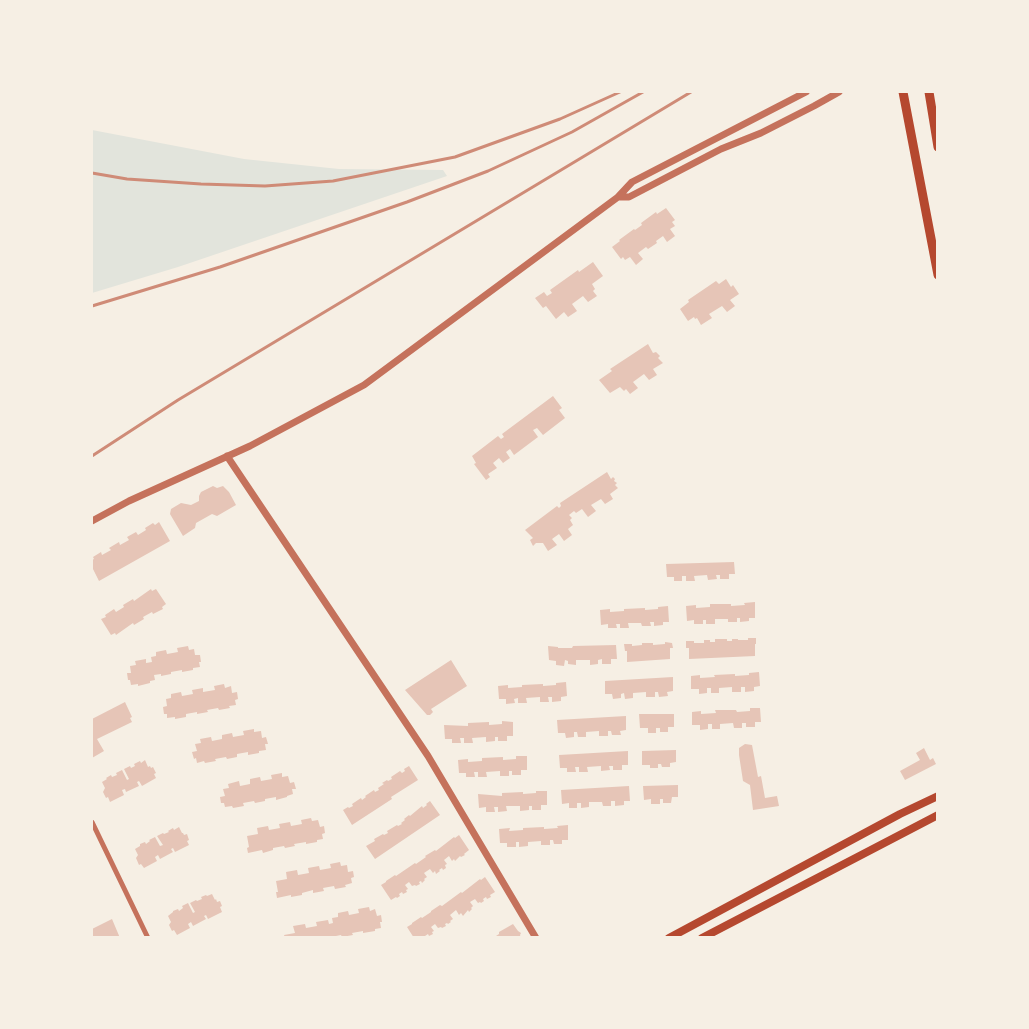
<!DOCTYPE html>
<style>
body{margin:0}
#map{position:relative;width:1029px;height:1029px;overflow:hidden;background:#f6efe4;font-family:"Asap Condensed",sans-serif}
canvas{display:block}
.frame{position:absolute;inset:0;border:93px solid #f6efe4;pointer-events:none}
</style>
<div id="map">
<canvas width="1029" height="1029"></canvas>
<div class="frame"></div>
</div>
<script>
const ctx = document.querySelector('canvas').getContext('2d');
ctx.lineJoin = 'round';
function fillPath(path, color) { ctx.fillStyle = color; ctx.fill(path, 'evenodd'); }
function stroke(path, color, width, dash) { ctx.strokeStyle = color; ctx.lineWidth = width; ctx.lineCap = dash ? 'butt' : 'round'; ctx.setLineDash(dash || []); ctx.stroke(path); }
fillPath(new Path2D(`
 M92 130 244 159 339 169 443 170 447 176 178 267 92 293Z`), '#e2e4dc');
fillPath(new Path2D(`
 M666 208 675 220 672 222 675 226 670 229 675 236 667 242 663 236 656 241 657 243 648 249 646 247 638 253 643 259 636 265 630 257 625 260 623 257 621 259 612 247 620 241 619 240 634 229 635 230 642 225 641 223 656 212 657 214Z
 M593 262 603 276 592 284 595 289 593 291 597 296 588 302 583 296 572 304 577 311 568 317 564 312 556 319 546 306 543 308 535 298 544 292 547 296 552 293 550 290 578 270 579 272Z
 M726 279 731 287 733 285 739 294 730 300 735 306 727 312 722 306 709 314 712 318 701 325 697 318 695 319 694 317 688 321 680 309 689 302 688 300 716 281 719 284Z
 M648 344 653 353 656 352 660 356 658 358 663 363 653 369 657 375 649 380 644 374 633 382 638 388 630 394 626 389 624 391 620 387 610 393 599 380 612 371 610 369Z
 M553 396 562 408 559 410 565 418 543 435 537 428 533 430 538 437 514 455 510 449 506 452 510 458 503 463 499 458 493 463 497 468 488 474 490 477 486 480 474 464 476 463 472 456 498 436 501 439 504 437 502 434Z
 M607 472 611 479 613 477 615 479 614 481 617 483 615 485 618 488 610 494 613 499 605 504 601 499 591 505 596 511 588 517 582 509 576 513 574 511 569 515 572 518 570 520 573 525 568 529 572 535 564 541 559 534 552 539 557 545 548 551 543 543H536L533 546 530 540 533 538 525 530 557 506 559 508 561 506 560 503Z
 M213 486 217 488 223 486 229 492 236 505 217 516 212 514 196 523 195 528 183 536 170 514 171 509 181 503 191 505 199 501V496L201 492Z
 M159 522 170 541 99 581 92 567V560L94 559 93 557 101 552 102 555 111 550 109 548 119 542 120 545 129 540 127 537 136 532 138 535 146 530 145 528 153 523 155 525Z
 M734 562 735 574H729V579H720V575H716L717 579 708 580 707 575 694 576 695 581H686V576H682V581H674V577H667L666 564Z
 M151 589 152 591 156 589 166 604 162 607 163 609 153 614 152 612 143 617 144 619 134 625 133 623 116 635 115 633 111 635 101 619 106 617 105 615 114 609 116 612 124 607 123 605 133 599 134 601Z
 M755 602V618H749V621L740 622V618H737V622H728V619H715V624H706V620H703V624H694V620L687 621 686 606 696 605V608L710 607V604H731V606L745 605 744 603Z
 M668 606 669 622H663V625L654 626V622H650L651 626H642L641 623H628L629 628H620V624H616L617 628H608V624L601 625 600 610 610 609V612L624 611V609L645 608V610L658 609V607Z
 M748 638H756V644H755V656L689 659V648H686V641H694V643H704V640H710V642H715V639H727V641H732V639H738V640H748Z
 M665 642 672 643 673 648H670V659L627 662V651H625L624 644H632V646L642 645V643H653V645L665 644Z
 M616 645 617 659H611V664H602V659L598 660V664L590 665V660H576V665L568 664V661L565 660 564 666 556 665V661L549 660 548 646 558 647V648H572L573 646Z
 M188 646 189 650 194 649 195 655H200L201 662H199L200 667 193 668V670L182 672V670L171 672V674L161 676V674L154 675 155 680 150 681V683L138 686V684L131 685 130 680H128L127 673H131L130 666 136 665 135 661 146 659V663L152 662 151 657 156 656V652L166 650 167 654 178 652 177 648Z
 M451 660 467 686 431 709 433 712 430 715H427L405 690Z
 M759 672 760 686 754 687V691L745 692V687H741V692H732V687L719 688V693H711V688H707V693L699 694V689H691V676L700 675V678L715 677 714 675 735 674V676L749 675V673Z
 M673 677V691L667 692 668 696 659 697 658 692H655V697H646V692L633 693V698L625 699 624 693 621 694V698L613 699 612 694H605V681Z
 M566 682 567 696 561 697V701L552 702V697H548L549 702H540V697L526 698 527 703H518V698L514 699 515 703 506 704V699H499L498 686 508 685V688L522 687V685L543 684V686L556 685V683Z
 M224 684 225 688 231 686 232 693 237 692 238 699 235 700 236 705 229 706 230 708 219 710 218 708 207 710 208 712 197 714V712L186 714V717L175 719V717L167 718V714H164L163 707 167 706 166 699 171 698V694L181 692 182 696 193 694 192 690 203 688V692L215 690 214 686Z
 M125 702 132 717 130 718 132 722 97 739 104 751 92 758V719Z
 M750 708H760L761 722H755V727H746V723H742V728H734L733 723 720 724V729H712V724H708V729L700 730V725H692V712L701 711V714L716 713 715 710H736L737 712 750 711Z
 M639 714H674V727H668V732H660V728H656V733H648V728H640Z
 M626 716V730L620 731 621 735H612L611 731H608V736H599V731L586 732V737H578L577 732H574V737L566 738 565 733H558L557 720Z
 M502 721 513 722V736H507V741H498V737H495V741L486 742V737L472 738 473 743H464V738H460L461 743H452V739H445L444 725 468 726V723L489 722V725L502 724Z
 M254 729V732L261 731 262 738 266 737 268 744H265L266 750 259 751V753L248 755V752L237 754V757L227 759 226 757 215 759 216 761 205 763 204 761 197 763 196 758 194 759 192 752 197 751 195 744 201 743 200 739 211 737 212 741 222 739V735L232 733 233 737 244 735 243 731Z
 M745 744 752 745 758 777 761 776 765 798 777 796 779 806 753 810 750 785 743 781 739 755V748Z
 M924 748 930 760 933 758 936 764 905 780 900 771 920 760 916 753Z
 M676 750V762L670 763V767H662L661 764H658V768H650V765H642V751Z
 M628 751V765H622V770H613V766H609L610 770 601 771V766L587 767 588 772H579V767H575L576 772H567V768H560L559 755Z
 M516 756H527V770H521V775H512V771H509V776H500V771L486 772 487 777H478V772H474L475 777H466V773H459L458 760 468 759V762L482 761V758L503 757V760L516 759Z
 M145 760 148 767 150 766 151 768 153 767 156 773 154 774 156 778 142 786 139 781 137 782 139 786 126 792 125 789 122 790 124 795 110 802 108 797 106 798 103 792 105 788 102 782 107 779 106 778 111 775 112 777 117 775 116 773 122 770 127 780 129 779 124 769 130 766 131 768 135 766 134 764 140 761 141 763Z
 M409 766 418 780 391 797 392 799 352 825 343 810 348 807 349 808 353 806 352 804 361 798 362 800 366 797 365 796 374 790 375 792 379 790 378 788 384 784 382 783 387 780 388 781 392 779 391 777 400 771 402 773 405 771 404 769Z
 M282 773V777L288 776 290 783 294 782 296 789H292L293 794 287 796V797L276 800V797L265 799V801L255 803 254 801 243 803 244 806 233 808 232 806 225 807 224 803H221L220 797 225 796 223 789 229 788 228 784 239 781 240 786 250 784V779L260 777 261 781 272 779 271 775Z
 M678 785V797H672L671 803H663V799H660V804H651V799L644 800 643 786Z
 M629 786 630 801H624V805L615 806V801H611V806H603L602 802H589V807L581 808V803H577V808H569V803L562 804 561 790Z
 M536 791H547V805H541V810H532V806H529V810L520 811V806H506L507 811 498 812V807H494L495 812H486V807L479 808 478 794 502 796V793L523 792V794L536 793Z
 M430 801 440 815 375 859 366 846 375 841 374 839 383 834 384 835 388 833 387 831 397 825 398 826 402 824 401 823 405 820 404 819 409 815 410 816 422 806 423 808 427 805 426 804Z
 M311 818 312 821 318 820 320 827 324 826 325 833 322 834 323 839 317 840V842L306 844V842L294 844 295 846 285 848 284 846 273 848V850L263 853 262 850 248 853 247 848 249 847 247 836 258 834 257 828 268 826 269 830 280 828 279 824 290 822 291 826 302 824 301 820Z
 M568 825V840H562V844H554L553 840H550V845H541V841L528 842V846L519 847V842H516V847H507V843H500L499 829 510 828 509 831 523 830V828L544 827V829L558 828 557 826Z
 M179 827 182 833H183L184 835 187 834 189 840 187 841 189 845 175 852 173 848 171 849 173 852 160 859 158 855 155 857 157 861 144 868 141 864 139 865 136 858 138 855 135 849 140 846V844L145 842 146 844 150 841 149 840 155 837 160 846 163 845 157 836 163 833 164 834 169 832 168 831 173 828 174 830Z
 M459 835 469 850 464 854 465 855 461 857 460 856 455 861 454 859 452 861 449 856 444 860 447 864 445 865 446 868 443 870 442 868 439 870 440 871 436 874 435 871 433 873 430 869 424 873 427 877 424 879 425 880 422 883 421 881 419 882 420 884 416 886 415 885 412 886 409 882 405 885 408 889 406 890 407 892 403 894 402 892 399 894 400 896 397 898 396 897 391 900 381 885 386 882V881L395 875 396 876 415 863 416 864 426 857 425 856 435 850 436 851 454 837 455 838Z
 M340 862 341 866 347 865 348 872 353 871 354 877 351 878 352 883 345 885 346 887 335 889 334 886 323 888 324 891 313 893V890L302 893V895L291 897V895L277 898 276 892H278L276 881 287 879 286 872 297 870 298 875 309 873 308 868 319 866 320 870 331 868 330 864Z
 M485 877 495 892 490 895 491 897 487 899 486 897 483 899 484 901 481 903 480 902 478 903 475 899 470 902 473 906 471 908 472 909 469 912 468 910 463 916 461 913 459 915 456 910 450 915 453 919 450 921 451 922 448 924 447 923 445 924 446 926 442 928 441 927 438 928 435 924 431 927 434 931 432 932 433 934 429 936 428 934 425 936 426 938H414L407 927 412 924V923L421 917 422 918 431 912V911L440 905 442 906 461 892 462 893 480 879 481 880Z
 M212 894 215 900 216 899 217 902 220 901 222 906 220 907 222 912 208 919 206 915 204 916 206 919 193 926 191 922 188 924 190 928 177 935 174 930 172 931 169 925 171 922 168 916 173 912V911L178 909 179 911 183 908 182 906 188 903 193 913 195 912 190 903 196 900 197 901 202 899 201 897 206 895 207 896Z
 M369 907 370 911 375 909 377 916 381 915 382 922H380L381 928 375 929V931L363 933V931L352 933 353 935 342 937 341 935 336 936V938H285L284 935 295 933 293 926 305 924 306 928 317 926 316 922 328 920 329 924 333 923 332 918 338 917V913L348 911 349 915 359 913 358 909Z
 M112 919 120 938H92V929Z
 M513 924 518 931 521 933 520 935 521 938H493L499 934V932Z`), '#e6c5b7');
stroke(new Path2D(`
 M92 822 148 938`), '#c5725c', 5);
stroke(new Path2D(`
 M618 197H629L721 149 761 133 814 106 839 92
 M227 456 428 756 536 938
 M92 521 129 501 250 446 364 385 618 197 632 182 806 92`), '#c5725c', 7);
stroke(new Path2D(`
 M669 938 900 814 938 796
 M702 938 938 815`), '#b5482f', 8);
stroke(new Path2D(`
 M903 92 938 275
 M929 92 938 147`), '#b5482f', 9);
stroke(new Path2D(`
 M92 173 127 179 201 184 265 186 333 181 455 157 560 119 620 92
 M92 306 220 267 407 202 488 171 572 132 643 92
 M92 456 178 400 691 92`), '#cf8b77', 3);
</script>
